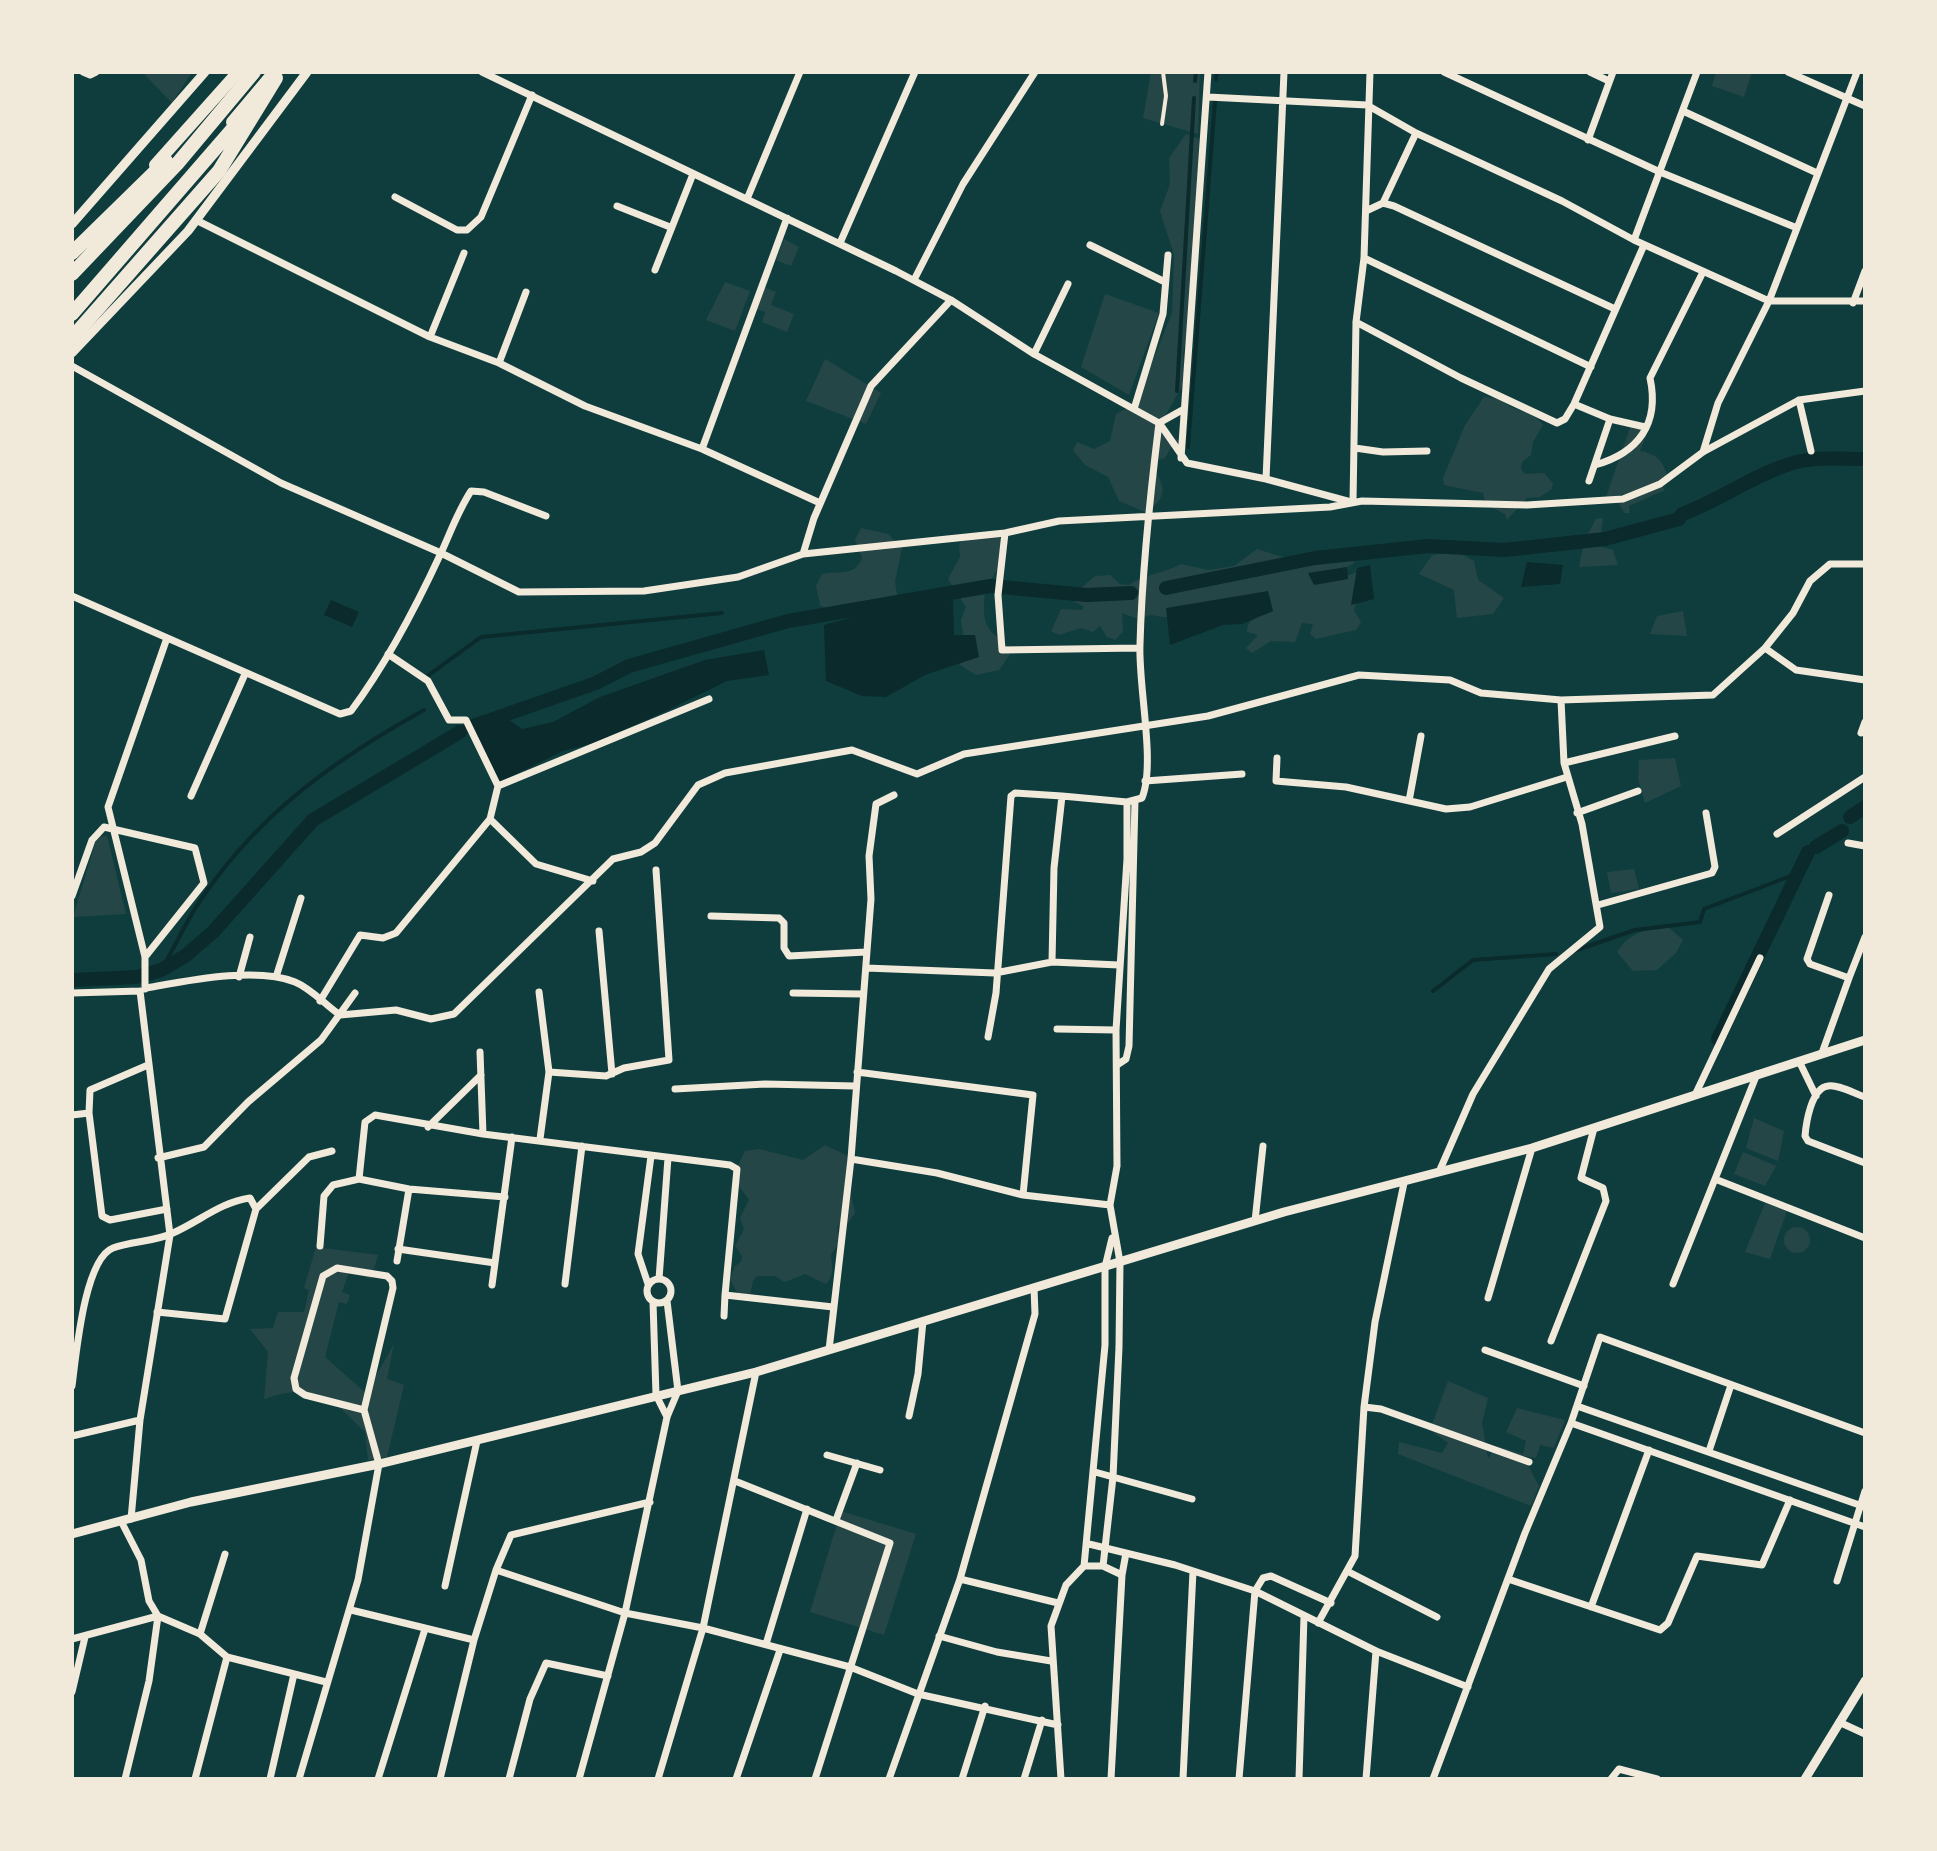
<!DOCTYPE html>
<style>
body{margin:0}
#map{position:relative;width:1937px;height:1851px;overflow:hidden;background:#0f3d3e;font-family:"Public Sans",sans-serif}
canvas{display:block}
.frame{position:absolute;inset:0;border:74px solid #f1e9da;pointer-events:none}
</style>
<div id="map">
<canvas width="1937" height="1851"></canvas>
<div class="frame"></div>
</div>
<script>
const ctx = document.querySelector('canvas').getContext('2d');
ctx.lineJoin = 'round';
function fillPath(path, color) { ctx.fillStyle = color; ctx.fill(path, 'evenodd'); }
function stroke(path, color, width, dash) { ctx.strokeStyle = color; ctx.lineWidth = width; ctx.lineCap = dash ? 'butt' : 'round'; ctx.setLineDash(dash || []); ctx.stroke(path); }
fillPath(new Path2D(`
 M192 72 172 103 143 73 144 72Z
 M1151 72H1200L1198 134 1143 118Z
 M1716 72H1752L1744 97 1712 86Z
 M1186 134 1199 139 1196 299 1183 353 1185 381 1160 425 1161 434 1179 440 1181 455 1175 441 1165 458 1157 460 1152 467C1166 486 1168 499 1145 512L1119 501 1108 477 1085 465 1073 450 1077 442 1094 449 1110 441 1116 414 1135 404 1172 313 1174 255 1160 211 1170 184 1169 158Z
 M784 239 799 247 791 266 776 260Z
 M725 282 750 291 735 331 706 320Z
 M764 287 776 292 771 305 794 314 787 332 762 322 765 312 756 309Z
 M1105 294 1159 313 1129 395 1081 367Z
 M825 359 881 393 866 424 806 401Z
 M1484 397 1501 399C1513 413 1532 409 1543 425L1533 442 1531 455 1522 462 1521 469 1525 474 1544 473 1553 483 1552 489 1540 497 1527 498 1507 520 1505 514 1486 505 1483 493 1444 485 1443 478 1465 425Z
 M1631 425 1648 431 1640 451C1660 455 1663 462 1669 481L1662 486 1665 490 1629 506 1630 513H1624L1618 502 1650 491 1606 497Z
 M1603 518 1601 533 1617 529 1619 542 1605 539 1586 542 1613 550 1618 565 1579 567 1584 541 1596 519Z
 M861 528 888 534 902 548 895 581 899 609 873 616 858 608 842 615V620L820 605 816 586 822 574C838 570 854 578 862 558L855 540Z
 M999 535C1006 554 999 573 986 585 984 598 981 619 990 630 997 639 1007 641 1011 653L999 670 976 675 960 665 964 640 961 620 966 607 948 579 960 557 959 544 963 539Z
 M1257 549 1289 559 1313 553 1328 558 1351 556 1354 563 1347 567 1344 577 1357 572 1358 596 1354 610 1361 622 1356 630 1316 639 1310 634 1313 624 1302 623 1295 642 1271 641 1252 653 1246 648 1258 635 1247 632C1247 616 1262 617 1273 611L1269 600 1172 618 1150 615 1138 619 1122 613 1123 632 1115 640 1107 637 1100 626 1093 632 1081 628 1059 635 1051 631 1061 609 1083 610V606L1075 602 1074 594 1095 576 1110 575 1120 584 1129 585C1147 573 1163 574 1181 564L1209 570 1234 566Z
 M1456 551 1474 561 1478 580 1504 598 1493 614 1457 618 1454 590 1419 574 1432 555Z
 M1683 611 1687 636 1650 634 1657 616Z
 M1675 758 1681 786 1645 803 1638 779 1639 760Z
 M107 836 126 914 73 917 97 837Z
 M1634 869 1639 889 1611 893 1607 872Z
 M1667 926 1683 940 1676 953 1657 970 1633 971 1617 952C1629 933 1646 929 1667 926Z
 M1754 1118 1784 1131 1778 1161 1746 1148Z
 M825 1145C858 1161 853 1155 851 1187 850 1196 854 1205 855 1213L848 1223 837 1226 840 1241 831 1255C832 1267 835 1274 826 1284L805 1274 785 1282 774 1276H757L753 1281 749 1300 739 1296 730 1279 735 1266 741 1262 742 1256 735 1246 744 1229 740 1218 749 1200 738 1185V1165L745 1151 759 1149 803 1160Z
 M1743 1152 1776 1166 1765 1186 1734 1174Z
 M1765 1203 1787 1211 1770 1259 1745 1252Z
 M1784 1240a13 13 0 1 1 26 0a13 13 0 1 1-26 0Z
 M316 1247 378 1255 371 1279 349 1272 342 1292 350 1295 347 1304 339 1302 325 1357 366 1393 394 1344 387 1379 404 1385 387 1457 368 1460 365 1432C328 1396 317 1382 264 1399L268 1352 250 1329 273 1328 278 1312H304L309 1290 304 1288Z
 M1448 1381 1488 1398 1482 1423 1488 1458 1497 1446 1523 1454 1526 1441 1506 1432 1517 1408 1565 1420 1554 1448 1540 1445 1536 1458 1523 1456 1539 1486 1531 1506 1398 1454 1399 1442 1442 1453 1448 1443 1430 1430Z
 M841 1511 916 1534 884 1635 810 1612Z`), '#244646');
fillPath(new Path2D(`
 M1527 562 1563 565 1560 584 1521 587Z
 M1370 565 1374 599 1351 605 1357 568Z
 M1347 567 1348 579 1314 585 1308 573Z
 M1268 591 1273 611 1242 624 1223 625 1170 645 1166 608Z
 M331 600 359 612 352 627 324 615Z
 M953 600 954 635H975L979 657 925 675 886 697 862 696 826 681 824 625 891 606Z
 M764 650 769 675 727 681 664 712 594 743 563 751 498 783 474 732 508 719 522 729 553 722 600 697 705 660Z`), '#0a2a2b');
stroke(new Path2D(`
 M1216 79 1217 72
 M1195 81 1196 72
 M1177 391 1194 98
 M1188 447 1215 101
 M426 677 481 637 722 613
 M1574 951 1635 930 1700 922 1704 909 1796 874
 M161 970C176 946 187 918 204 895 262 811 336 759 424 710
 M1433 991 1473 960 1556 954`), '#0a2a2b', 4);
stroke(new Path2D(`
 M1166 588 1315 558 1428 546 1505 550 1605 539 1679 519 1682 514C1719 501 1751 476 1790 464 1813 456 1841 459 1865 459
 M470 727 596 683 629 666 788 621 990 586 1087 595 1131 593
 M1850 817 1865 807
 M1816 847 1842 831
 M72 980 137 977 161 970 185 956 213 932 313 820 460 732
 M1718 1039 1808 852`), '#0a2a2b', 14);
stroke(new Path2D(`
 M1162 124 1166 96 1163 72`), '#f1e9da', 4);
stroke(new Path2D(`
 M83 72 90 75 96 72
 M482 72 896 271 951 300 1034 354 1159 423 1184 409
 M1444 72 1660 172 1797 228
 M1590 72 1609 81
 M1788 72 1865 106
 M1208 97 1367 105 1416 133 1562 201 1634 240 1769 301H1865
 M1683 111 1817 173
 M1588 140 1613 72
 M395 197 457 230H467L481 217 532 95
 M747 199 800 72
 M1383 203 1416 133
 M617 206 670 227
 M1366 211 1383 203 1394 206 1615 309
 M196 220 430 337 499 363 585 406 702 449 820 503
 M1634 240 1697 72
 M840 243 915 72
 M1090 245 1165 282
 M1364 258 1591 367
 M655 270 693 174
 M914 280 963 184 1035 72
 M1853 303 1865 271
 M1356 322 1461 378 1557 423 1565 419 1574 404 1644 245
 M430 337 464 253
 M1034 354 1068 284
 M499 363 526 292
 M72 366 281 483 441 553 519 592 644 591 738 577 803 554 1005 533 1059 521 1330 507 1362 501 1527 505 1623 499 1660 484 1703 452 1799 400 1865 391
 M1799 400 1811 451
 M1574 404 1610 419 1645 427
 M1134 409 1163 314 1168 255
 M1160 424 1187 463 1266 479 1351 502
 M1355 448 1383 452 1427 451
 M702 449 787 218
 M1703 452 1718 403 1769 301 1857 72
 M1181 458 1208 72
 M1595 465C1638 453 1660 424 1650 378L1703 272
 M1266 479 1284 72
 M1589 481 1610 419
 M1353 502 1356 322 1364 258 1370 72
 M1005 533 998 595 1002 650 1139 648
 M803 554 814 518 871 386 951 300
 M72 596 340 714 351 711C387 663 416 607 441 553 451 531 458 511 471 491L484 492 546 516
 M1765 648 1796 670 1865 680
 M388 654 428 681 449 720H466L498 786
 M1861 733 1865 722
 M1277 758 1276 781 1346 787 1446 809 1470 807 1567 777
 M1564 763 1675 736
 M1145 781 1242 774
 M191 796 245 674
 M1409 801 1421 736
 M1577 813 1638 791
 M490 819 536 864 593 881
 M1777 834 1865 777
 M1848 843 1865 846
 M72 896 92 840 104 827 195 848 204 883 145 957
 M1598 905 1712 873 1715 867 1706 813
 M711 916 779 918 784 923V948L789 956 866 952
 M599 931 612 1074
 M1052 962 1054 868 1062 796 1127 802 1142 798C1156 763 1138 686 1140 644 1142 570 1150 496 1159 423
 M866 968 995 973 1052 962 1119 965
 M239 977 250 937
 M276 977 301 898
 M1849 978 1865 937
 M146 988C186 981 257 966 295 982 312 989 325 1005 340 1015L396 1010 431 1019 454 1014 613 859 641 852 655 843 698 785 725 773 852 750 917 774 964 754 1208 716 1359 675 1450 680 1481 693 1561 700 1713 695 1765 648 1793 613 1810 581 1830 564H1865
 M145 989V957L108 807 167 638
 M539 992 549 1072 540 1139
 M72 993 140 991
 M793 993 863 994
 M320 1001 360 935 383 938 396 933 490 819 498 786 709 699
 M1057 1029 1116 1030
 M988 1037 996 993 1011 796 1015 793 1062 796
 M480 1052 483 1134
 M1822 1053 1849 978 1810 964 1807 959 1829 895
 M1799 1061 1816 1096
 M148 1065 90 1090 89 1113 102 1216 110 1220 167 1209
 M1117 1065 1126 1059 1129 1046 1135 800
 M549 1072 606 1076 624 1068 669 1060 656 870
 M857 1072 1033 1095 1023 1195
 M675 1089 765 1084 855 1086
 M1696 1093 1760 958
 M1865 1097C1855 1094 1838 1084 1828 1086 1811 1088 1806 1124 1805 1136L1808 1141 1865 1163
 M72 1115 89 1113
 M428 1127 481 1075
 M158 1158 204 1147 248 1102 321 1040 355 993
 M851 1159 937 1173 1023 1195 1110 1205
 M1439 1172 1473 1094 1549 969 1600 927 1582 824 1564 763 1561 700
 M359 1179 365 1122 375 1115 483 1134 730 1165 737 1169 725 1295 833 1307
 M1715 1179 1865 1238
 M256 1209 309 1157 332 1151
 M1255 1221 1263 1146
 M320 1246 324 1196 333 1185 359 1179 409 1189 505 1197
 M398 1249 495 1263
 M397 1261 409 1189
 M647 1291a12 12 0 1 1 24 0a12 12 0 1 1-24 0Z
 M659 1279 668 1158
 M565 1284 582 1146
 M648 1284 638 1254 651 1156
 M1673 1284 1757 1074
 M492 1285 512 1137
 M1488 1298 1532 1148
 M653 1302 656 1395 667 1417
 M724 1316 725 1295
 M1551 1341 1606 1201 1603 1188 1581 1178 1594 1128
 M829 1350 851 1159 871 899 869 856 876 804 894 795
 M1485 1350 1584 1386
 M72 1386C76 1357 84 1259 113 1248 132 1241 154 1242 173 1233 200 1221 221 1202 250 1198L256 1209 225 1319 157 1312
 M1577 1406 1865 1507
 M1364 1407 1381 1409 1529 1462
 M909 1416 918 1374 923 1321
 M1571 1423 1865 1527
 M72 1436 140 1420
 M1709 1451 1731 1385
 M827 1455 880 1470
 M1095 1472 1192 1499
 M735 1481 890 1543 815 1779
 M131 1519 140 1420 170 1235 140 991
 M836 1520 857 1463
 M121 1521 141 1560 149 1601 158 1616 149 1681 125 1779
 M1089 1544 1175 1565 1255 1591 1376 1651 1468 1687
 M1084 1566 1105 1345V1267L1112 1238
 M1103 1566 1113 1477 1119 1347 1120 1262 1110 1205 1117 1166 1116 1030 1127 859V802
 M496 1570 511 1535 650 1502
 M1349 1572 1437 1617
 M1122 1575 1126 1553
 M960 1579 1058 1603
 M1508 1579 1660 1630 1668 1623 1697 1556 1762 1565 1790 1500
 M1837 1581 1865 1491
 M445 1586 477 1441
 M1591 1607 1649 1450
 M351 1610 474 1640
 M1318 1623 1355 1556 1364 1407 1375 1322 1404 1183
 M200 1634 225 1554
 M939 1636 997 1652 1051 1661
 M72 1639 158 1616 200 1634 227 1657 326 1682
 M766 1644 807 1509
 M72 1692 85 1637
 M1839 1722 1865 1734
 M195 1779 227 1657
 M270 1779 294 1674
 M299 1779 358 1580 379 1464 364 1410 393 1288 392 1281 387 1276 337 1268 323 1276 294 1378 296 1389 305 1395 364 1410
 M378 1779 425 1629
 M440 1779 474 1640 496 1570 625 1613 703 1628 850 1667 918 1694 1058 1725
 M509 1779 530 1699 546 1663 608 1676
 M579 1779 625 1613 667 1417 678 1391 667 1301
 M658 1779 703 1628 756 1372
 M736 1779 780 1650
 M889 1779 960 1579 1035 1314 1034 1288
 M962 1779 985 1706
 M1024 1779 1042 1720
 M1061 1779 1051 1626 1066 1585 1084 1566H1103L1122 1575 1111 1779
 M1183 1779 1193 1571
 M1239 1779 1255 1591 1263 1578 1271 1576 1331 1603
 M1299 1779 1304 1616
 M1366 1779 1376 1651
 M1433 1779 1525 1533 1571 1423 1600 1337 1865 1433
 M1611 1779 1619 1769 1657 1779`), '#f1e9da', 7);
stroke(new Path2D(`
 M72 224 205 72
 M72 353 188 231 307 72
 M72 1534 191 1502 379 1464 756 1372 1284 1212 1532 1148 1865 1040
 M1805 1779 1865 1681`), '#f1e9da', 9);
stroke(new Path2D(`
 M232 122 274 72
 M155 165 238 72`), '#f1e9da', 12);
stroke(new Path2D(`
 M72 253 166 161
 M72 274 177 164 254 72
 M72 314 242 118
 M72 338 219 171 276 78`), '#f1e9da', 14);
</script>
